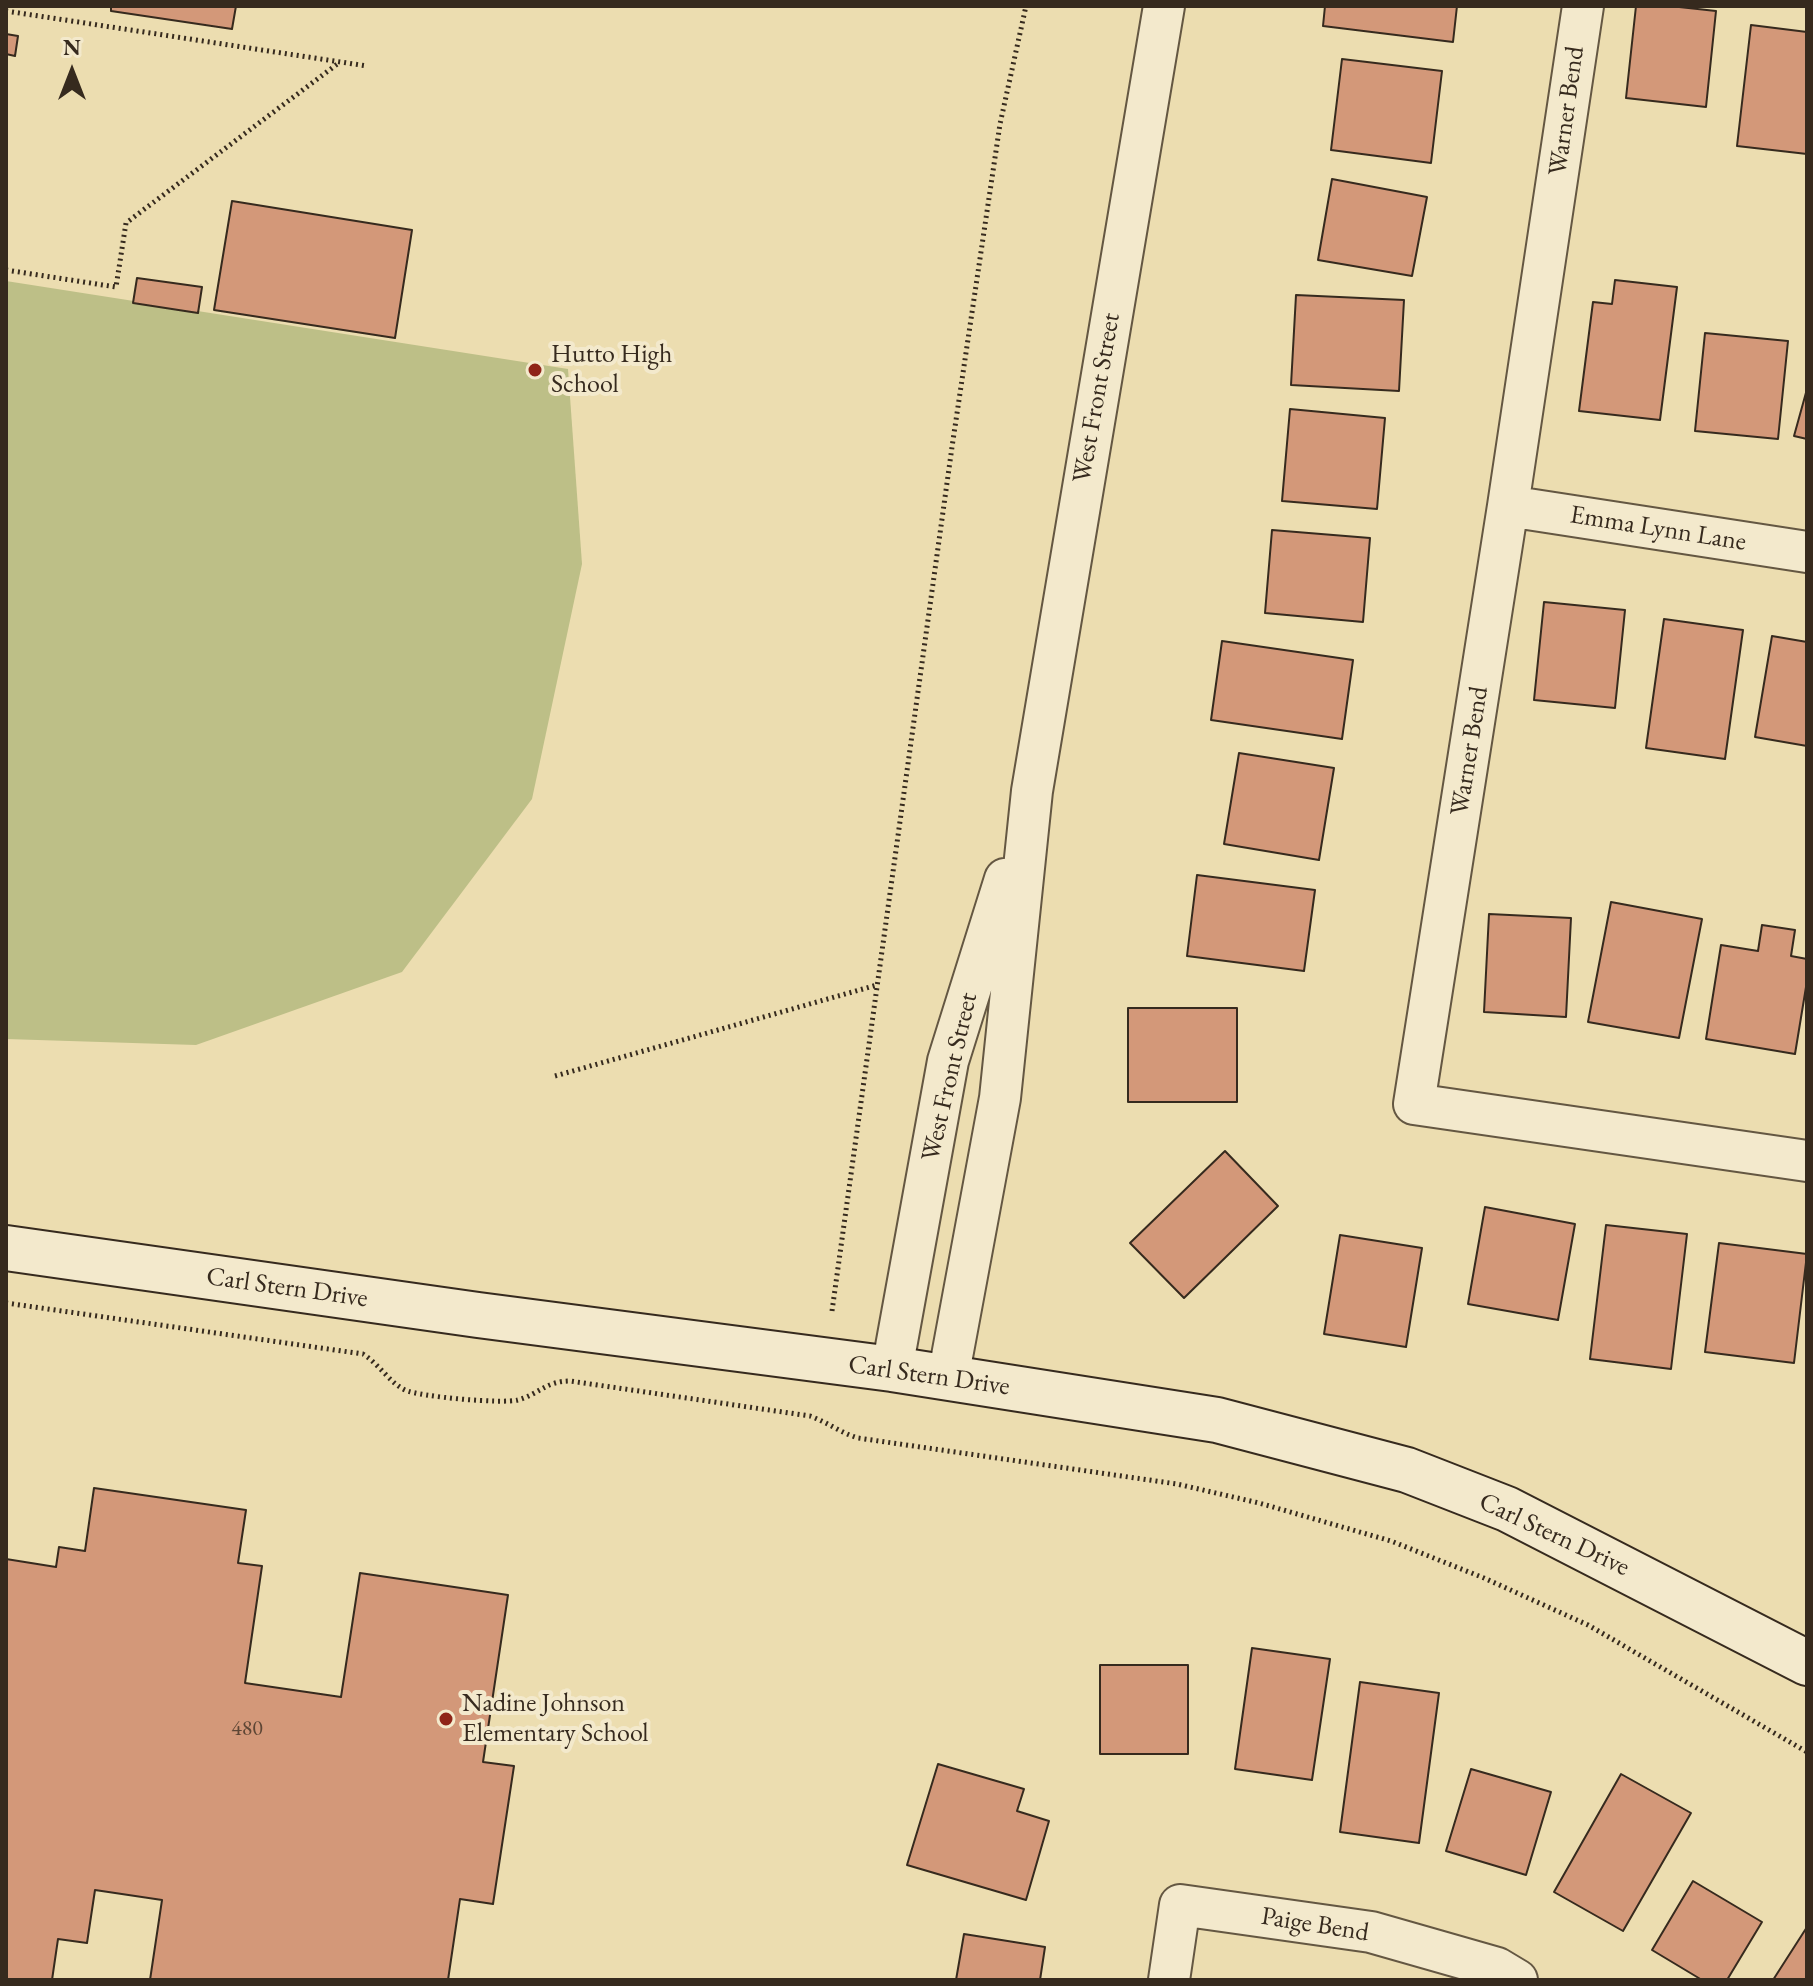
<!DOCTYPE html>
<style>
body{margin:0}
#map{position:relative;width:1813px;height:1986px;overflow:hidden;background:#ecddb0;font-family:"EB Garamond",serif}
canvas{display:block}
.frame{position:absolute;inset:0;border:8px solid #362a1e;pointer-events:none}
.north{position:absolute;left:32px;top:32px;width:80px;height:80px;-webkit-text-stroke:6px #f3e9cc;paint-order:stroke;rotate:0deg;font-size:22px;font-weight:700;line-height:32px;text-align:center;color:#362a1e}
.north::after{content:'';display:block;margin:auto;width:28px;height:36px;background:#362a1e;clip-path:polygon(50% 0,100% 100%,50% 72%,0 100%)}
</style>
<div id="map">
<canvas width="1813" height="1986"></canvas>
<div class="frame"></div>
<div class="north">N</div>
</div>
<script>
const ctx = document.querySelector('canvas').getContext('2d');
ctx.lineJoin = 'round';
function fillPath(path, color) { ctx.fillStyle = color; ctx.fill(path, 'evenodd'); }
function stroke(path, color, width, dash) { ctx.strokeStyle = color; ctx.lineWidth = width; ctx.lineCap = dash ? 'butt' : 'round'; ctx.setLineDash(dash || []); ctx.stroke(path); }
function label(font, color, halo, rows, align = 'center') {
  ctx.font = font + ' "EB Garamond",serif'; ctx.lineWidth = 8; ctx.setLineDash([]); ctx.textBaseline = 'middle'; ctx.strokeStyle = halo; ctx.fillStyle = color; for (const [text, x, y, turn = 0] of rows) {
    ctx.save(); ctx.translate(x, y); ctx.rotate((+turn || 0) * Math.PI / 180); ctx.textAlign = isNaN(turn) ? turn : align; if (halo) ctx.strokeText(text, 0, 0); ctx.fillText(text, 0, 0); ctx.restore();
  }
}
fillPath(new Path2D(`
 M6 281 568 369 582 564 532 799 402 972 196 1045 6 1039Z`), '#bdbf87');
const building = new Path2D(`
 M111 6H236L232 29 111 11Z
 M1325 6H1457L1453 42 1323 26Z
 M1636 6H1670L1716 11 1706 107 1626 98Z
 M1751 25 1807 32V154L1737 146Z
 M6 34 18 36 15 56 6 54Z
 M1342 59 1442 71 1431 163 1331 150Z
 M1332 179 1427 197 1412 276 1318 260Z
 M232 201 412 230 395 338 214 310Z
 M137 278 202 287 198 313 133 303Z
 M1615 280 1677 287 1660 420 1579 411 1593 302 1612 304Z
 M1296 295 1404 300 1399 391 1291 385Z
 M1705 333 1788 341 1778 439 1695 431Z
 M1807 389V439L1794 436Z
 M1290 409 1385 418 1377 509 1282 501Z
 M1272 530 1370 538 1363 622 1265 613Z
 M1544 602 1625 610 1615 708 1534 700Z
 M1664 619 1743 630 1725 759 1646 748Z
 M1772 636 1807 642V746L1755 737Z
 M1222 641 1353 660 1342 739 1211 720Z
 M1239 753 1334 768 1319 860 1224 844Z
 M1197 875 1315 890 1304 971 1187 956Z
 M1611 902 1702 919 1679 1038 1588 1022Z
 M1489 914 1571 918 1566 1017 1484 1012Z
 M1762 925 1795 930 1791 956 1807 959V981L1795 1054 1706 1039 1721 945 1758 951Z
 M1128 1008H1237V1102H1128Z
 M1225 1151 1278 1206 1184 1298 1130 1243Z
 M1485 1207 1575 1224 1558 1320 1468 1304Z
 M1606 1225 1687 1234 1671 1369 1590 1359Z
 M1340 1235 1422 1248 1406 1347 1324 1334Z
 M1719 1243 1807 1254 1794 1363 1705 1352Z
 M94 1488 246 1510 238 1563 262 1566 245 1683 341 1697 360 1573 508 1595 483 1762 514 1766 493 1904 460 1899 448 1980H150L162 1900 95 1890 87 1943 58 1939 52 1980H6V1559L56 1567 59 1547 85 1551Z
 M1252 1648 1330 1659 1312 1780 1235 1769Z
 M1100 1665H1188V1754H1100Z
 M1360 1682 1439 1693 1419 1843 1340 1832Z
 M938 1764 1024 1789 1017 1811 1049 1821 1026 1900 907 1865Z
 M1471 1769 1551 1792 1526 1875 1446 1851Z
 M1621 1774 1691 1813 1623 1931 1554 1892Z
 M1693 1881 1762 1922 1727 1980H1702L1652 1950Z
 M1807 1927V1980H1773Z
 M964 1934 1045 1947 1040 1980H956Z`);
fillPath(building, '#d39879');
stroke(building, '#362a1e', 2);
const street = new Path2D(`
 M1583 6 1508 506 1414 1104 1807 1161
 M1508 506 1807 552
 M892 1369 948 1061 1005 879
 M948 1378 1000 1098 1032 791 1164 6
 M1169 1980 1180 1905 1371 1932 1497 1968 1517 1980`);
const secondary = new Path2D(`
 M6 1248 478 1315 892 1369 1217 1420 1407 1470 1507 1509 1807 1663`);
stroke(street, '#645742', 44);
stroke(secondary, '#362a1e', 48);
stroke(new Path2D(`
 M6 11 367 66
 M6 270 116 287 126 223 340 62
 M555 1076 877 985
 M6 1303 363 1354C379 1364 390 1383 405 1390 420 1397 503 1404 518 1400 539 1394 546 1381 570 1381L810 1416C827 1422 841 1433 858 1438L1177 1484 1259 1503 1391 1541 1484 1578 1588 1625 1807 1752
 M832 1311 952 447 1000 124 1026 6`), '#362a1e', 5, [2, 4]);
stroke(street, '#f3e9cc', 40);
stroke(secondary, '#f3e9cc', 44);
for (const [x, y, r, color] of [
 [535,370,8,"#8f2418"],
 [446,1719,8,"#8f2418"]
]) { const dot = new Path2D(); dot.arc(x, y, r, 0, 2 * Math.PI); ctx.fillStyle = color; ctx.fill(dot); stroke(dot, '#f3e9cc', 3); }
label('22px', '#5d4635', null, [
 ["480",247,1729]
]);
label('26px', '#362a1e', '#f3e9cc', [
 ["Warner Bend",1567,111,-82],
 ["West Front Street",1097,398,-80],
 ["Emma Lynn Lane",1658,529,9],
 ["Warner Bend",1470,751,-81],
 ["West Front Street",950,1077,-77],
 ["Carl Stern Drive",287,1288,8],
 ["Carl Stern Drive",929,1376,8],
 ["Carl Stern Drive",1554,1535,25],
 ["Paige Bend",1315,1925,9]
]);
label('26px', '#362a1e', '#f3e9cc', [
 ["Hutto High",551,355],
 ["School",551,385],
 ["Nadine Johnson",462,1704],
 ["Elementary School",462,1734]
], 'left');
</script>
